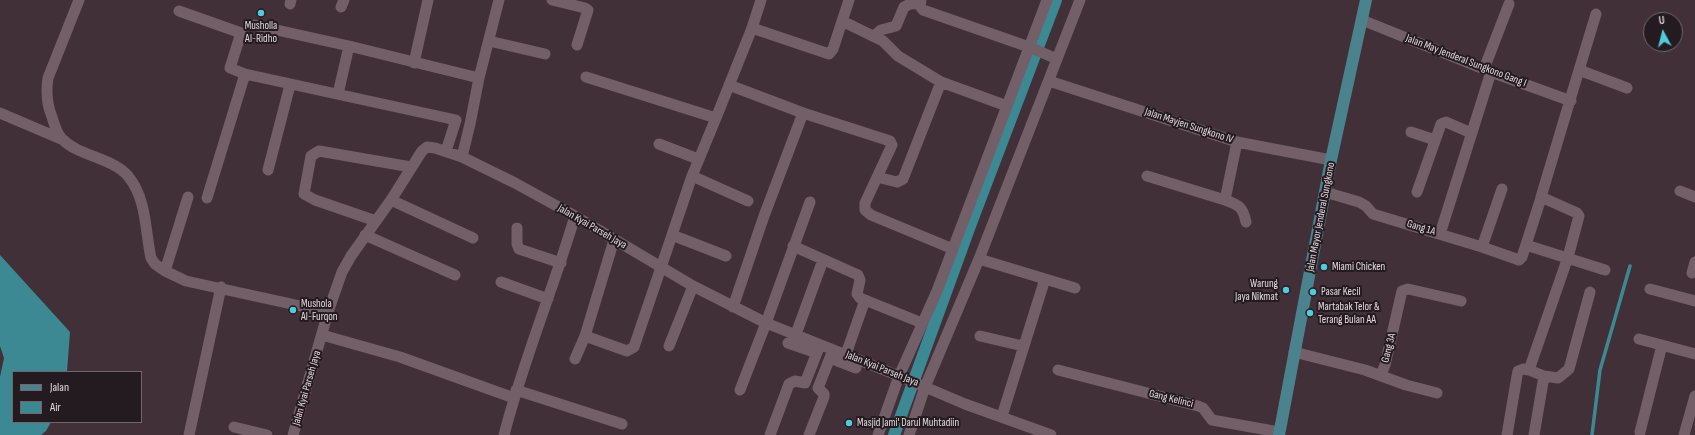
<!DOCTYPE html>
<style>
body{margin:0}
#map{position:relative;width:1695px;height:435px;overflow:hidden;background:#423039;font-family:"Sofia Sans Condensed",sans-serif}
canvas{display:block}
.legend{position:absolute;left:12px;top:371px;width:130px;height:52px;box-sizing:border-box;background:#231b1f;border:1px solid #70666b;margin:0;padding:5px 7px;list-style:none;font-size:12px;color:#e3d7dd}
.legend li{display:flex;align-items:center;gap:8px;height:20px}
.legend b{width:20px;border:1px solid #70666b}
.north{position:absolute;left:1643px;top:12px;width:40px;height:40px;box-sizing:border-box;background:#231b1f;border:1px solid #70666b;border-radius:50%;rotate:353deg;font-size:11px;font-weight:700;line-height:16px;text-align:center;color:#e3d7dd}
.north::after{content:'';display:block;margin:auto;width:14px;height:18px;background:#53cadc;clip-path:polygon(50% 0,100% 100%,50% 72%,0 100%)}
</style>
<div id="map">
<canvas width="1695" height="435"></canvas>
<ul class="legend">
<li><b style="height:5px;background:#4a828e"></b>Jalan</li>
<li><b style="height:11px;background:#3c8893"></b>Air</li>
</ul>
<div class="north">U</div>
</div>
<script>
const ctx = document.querySelector('canvas').getContext('2d');
ctx.lineJoin = 'round';
function fillPath(path, color) { ctx.fillStyle = color; ctx.fill(path, 'evenodd'); }
function stroke(path, color, width, dash) { ctx.strokeStyle = color; ctx.lineWidth = width; ctx.lineCap = dash ? 'butt' : 'round'; ctx.setLineDash(dash || []); ctx.stroke(path); }
function label(font, color, halo, rows, align = 'center') {
  ctx.font = font + ' "Sofia Sans Condensed",sans-serif'; ctx.lineWidth = 4; ctx.setLineDash([]); ctx.textBaseline = 'middle'; ctx.strokeStyle = halo; ctx.fillStyle = color; for (const [text, x, y, turn = 0] of rows) {
    ctx.save(); ctx.translate(x, y); ctx.rotate((+turn || 0) * Math.PI / 180); ctx.textAlign = isNaN(turn) ? turn : align; if (halo) ctx.strokeText(text, 0, 0); ctx.fillText(text, 0, 0); ctx.restore();
  }
}
fillPath(new Path2D(`
 M0 255 70 332 67 372H13V422H51L46 431 41 435H0V377L4 358 0 346Z`), '#3c8893');
stroke(new Path2D(`
 M1592 435 1600 370 1630 266`), '#3c8893', 3.5);
stroke(new Path2D(`
 M894 435 970 226 1056 0`), '#3c8893', 12);
stroke(new Path2D(`
 M79 0 48 78C46 91 47 105 52 117 54 124 57 134 62 139 80 157 111 157 128 176 147 199 145 231 151 258L155 264 165 271 186 281 328 312
 M552 0 585 8 588 10 577 45
 M921 0 920 6 923 10 1029 47 1057 59
 M290 4 291 0
 M341 7 344 0
 M179 11 241 33 230 68 245 74
 M1362 20 1491 72 1571 101
 M842 21 883 41 898 56 941 82 1007 106
 M254 25 349 46 479 78
 M752 28 829 54 833 49 849 0
 M874 36 881 30 896 26 904 7 910 4 920 3
 M489 41 545 54
 M414 63 428 0
 M1484 69 1509 4
 M1579 70 1596 14
 M1049 81 1237 142 1331 160
 M729 85 803 113 890 141 892 145 865 203V210L871 215 953 249
 M338 94 349 46
 M0 113 61 139
 M716 118 752 28 761 0
 M1411 132 1435 140
 M659 144 698 159
 M462 157 470 124 479 78 499 0
 M268 170 290 85
 M692 176 748 201
 M1147 176 1225 200 1237 142
 M877 177 897 182 903 179 941 82
 M1680 191 1695 197
 M1325 192 1359 202 1366 206 1373 214 1482 247 1519 260 1522 257 1541 198
 M1417 192 1441 124 1446 122 1471 133
 M207 198 245 74 456 120 446 151
 M391 200 473 238
 M1225 200C1239 205 1243 207 1246 222
 M376 221 315 200 304 194 311 156 319 151 411 167
 M517 228V244L519 249 561 263
 M1440 234 1491 72
 M365 235 455 275
 M672 235 726 256
 M1526 245 1605 270
 M793 246 858 275 860 280 857 294 860 298 922 323
 M1482 247 1502 189
 M979 259 1075 288
 M165 271 188 197
 M1692 273 1695 262
 M501 282 548 299
 M1650 289 1695 301
 M733 307 764 216 803 113
 M796 334 823 260
 M322 335 400 357 514 398
 M585 336 627 351 634 347 692 176 716 118 586 77
 M980 336 1023 346
 M1639 339 1695 354
 M788 343 817 353
 M669 346 693 286
 M1294 352 1365 370 1406 385 1437 393
 M846 354 865 300
 M830 358 856 368
 M575 359 585 336 614 240
 M1058 370 1198 406 1203 408 1212 420 1279 432
 M1529 370 1544 376 1534 435
 M1381 375 1385 365 1402 291 1408 289 1461 301
 M1544 376 1558 378 1569 369 1590 292
 M516 390 622 424
 M740 390 766 323 810 202
 M1002 416 1045 279
 M234 427 267 435
 M1640 432 1662 345
 M189 435 221 287
 M293 435 328 312 342 272 351 256 391 200 422 151 427 147 435 148 462 157 515 183 575 216 693 286 766 323 899 376 965 404 1051 435
 M504 435C523 361 553 290 575 216
 M770 435 789 384 795 381 805 383 820 345
 M809 435 824 397V394L818 388 833 350
 M878 435 899 376 937 291 1047 0
 M909 435 925 387 979 259 1080 0
 M1507 435 1517 376 1518 371 1523 369 1529 370 1568 257 1579 216 1577 213 1541 197 1579 70 1627 88
 M1684 435 1695 396`), '#725f68', 11);
stroke(new Path2D(`
 M1279 435 1331 160 1366 0`), '#4a828e', 12);
for (const [x, y, r, color] of [
 [261,13,4,"#53cadc"],
 [1324,267,4,"#53cadc"],
 [1286,290,4,"#53cadc"],
 [1313,292,4,"#53cadc"],
 [293,310,4,"#53cadc"],
 [1310,313,4,"#53cadc"],
 [849,423,4,"#53cadc"]
]) { const dot = new Path2D(); dot.arc(x, y, r, 0, 2 * Math.PI); ctx.fillStyle = color; ctx.fill(dot); stroke(dot, '#231b1f', 1.5); }
label('11px', '#e3d7dd', '#231b1f', [
 ["Musholla",261,26,"center"],
 ["Al-Ridho",261,39,"center"],
 ["Miami Chicken",1332,267],
 ["Warung",1278,284,"right"],
 ["Jaya Nikmat",1278,297,"right"],
 ["Pasar Kecil",1321,292],
 ["Mushola",301,304],
 ["Al-Furqon",301,317],
 ["Martabak Telor &",1318,307],
 ["Terang Bulan AA",1318,320],
 ["Masjid Jami' Darul Muhtadiin",857,423]
], 'left');
label('11px', '#e3d7dd', '#231b1f', [
 ["Jalan May Jenderal Sungkono Gang I",1466,61,21],
 ["Jalan Mayjen Sungkono IV",1189,126,18],
 ["Jalan Mayor Jenderal Sungkono",1321,217,-79],
 ["Jalan Kyai Parseh Jaya",592,227,30],
 ["Gang 1A",1421,228,17],
 ["Gang 3A",1389,348,-76],
 ["Jalan Kyai Parseh Jaya",882,369,22],
 ["Jalan Kyai Parseh Jaya",307,388,-74],
 ["Gang Kelinci",1171,399,14]
]);
</script>
